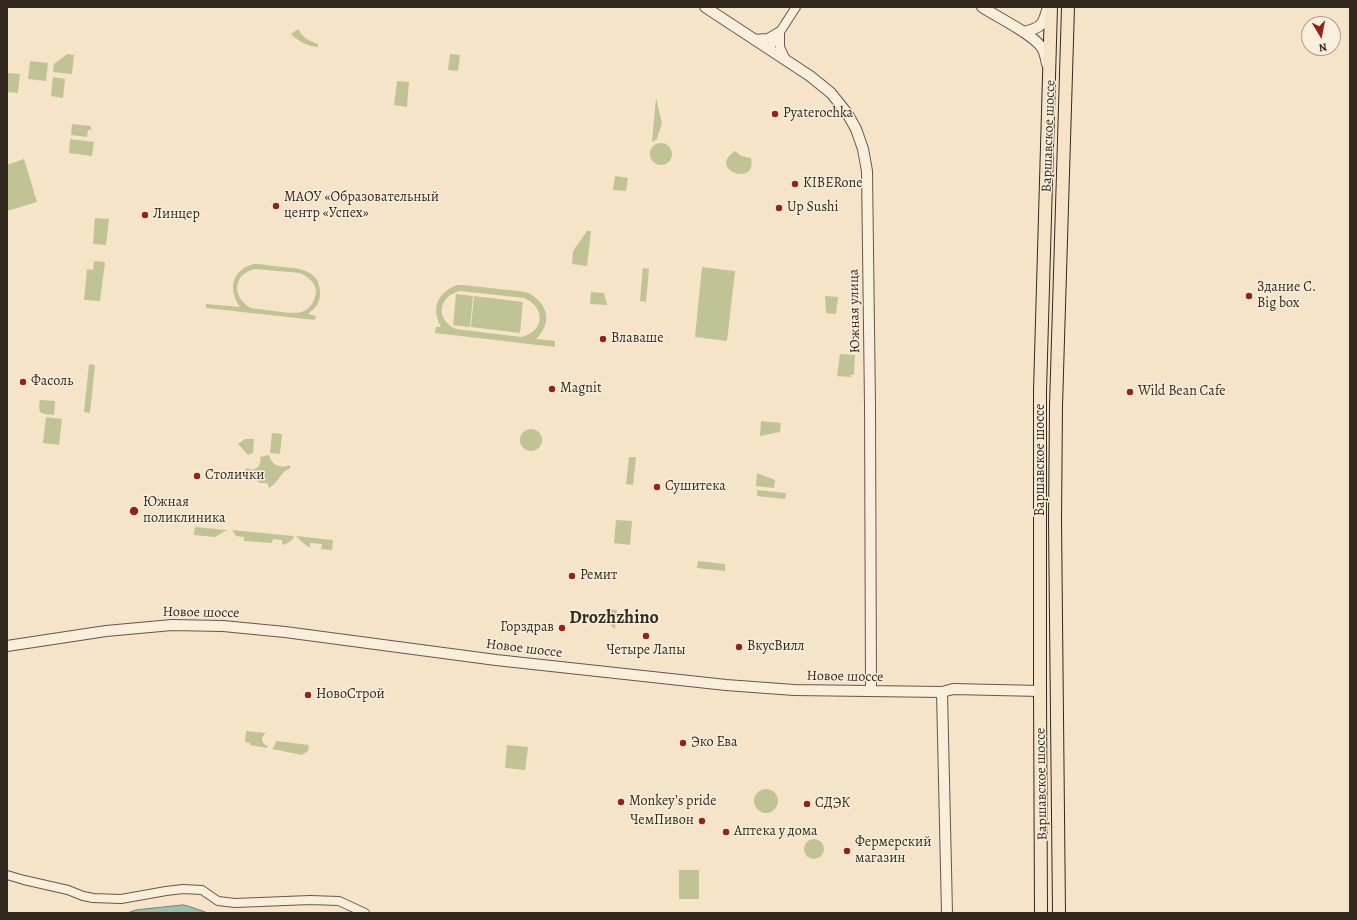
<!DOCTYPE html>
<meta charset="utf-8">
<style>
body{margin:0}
#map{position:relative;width:1357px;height:920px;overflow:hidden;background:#f6e4c9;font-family:Alegreya,serif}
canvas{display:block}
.frame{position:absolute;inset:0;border:8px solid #33291f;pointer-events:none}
.north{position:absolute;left:1301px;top:16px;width:40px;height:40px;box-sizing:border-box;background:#f9eddc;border:1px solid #aa9f90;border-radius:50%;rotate:170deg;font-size:11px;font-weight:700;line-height:16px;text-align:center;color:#33291f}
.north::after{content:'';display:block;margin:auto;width:14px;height:18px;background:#8f2418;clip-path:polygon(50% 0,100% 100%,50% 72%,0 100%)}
</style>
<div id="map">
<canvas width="1357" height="920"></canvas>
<div class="frame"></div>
<div class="north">N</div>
</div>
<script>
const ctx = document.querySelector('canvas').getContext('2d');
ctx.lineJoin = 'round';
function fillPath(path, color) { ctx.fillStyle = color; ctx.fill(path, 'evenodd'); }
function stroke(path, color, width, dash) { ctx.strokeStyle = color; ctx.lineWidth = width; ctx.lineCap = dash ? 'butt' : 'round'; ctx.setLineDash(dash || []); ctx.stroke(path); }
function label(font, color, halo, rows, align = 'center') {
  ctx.font = font + ' Alegreya,serif'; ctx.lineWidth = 3; ctx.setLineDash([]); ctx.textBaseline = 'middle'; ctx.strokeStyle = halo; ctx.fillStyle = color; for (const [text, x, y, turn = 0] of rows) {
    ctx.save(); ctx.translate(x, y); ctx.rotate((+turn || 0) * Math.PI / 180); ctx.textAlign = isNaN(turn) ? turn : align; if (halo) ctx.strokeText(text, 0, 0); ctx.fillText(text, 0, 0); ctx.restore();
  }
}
fillPath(new Path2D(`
 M298 29C302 37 309 41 318 44V47C307 46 299 42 291 34Z
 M67 54 74 55 72 74 53 72 54 64Z
 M450 54 460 55 458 71 448 70Z
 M30 61 48 63 46 81 28 79Z
 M7 73 20 74 18 93 7 92Z
 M53 77 65 79 63 98 51 96Z
 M397 81 409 82 407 107 394 105Z
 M656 98 662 123 657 139 652 142Z
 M72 124 91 126V130H88L87 137 71 135Z
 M70 139 94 142 92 156 69 153Z
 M650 154a11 11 0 1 1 22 0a11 11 0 1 1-22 0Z
 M735 151 741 156 751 158C758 188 706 170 735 151Z
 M24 159 37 202 7 211V165Z
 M615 176 628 178 626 191 613 190Z
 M95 218 109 219 106 245 93 244Z
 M587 231H591L587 266 572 264 573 251Z
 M94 261 105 262 100 301 84 300 87 269 93 270Z
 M254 264C263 264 273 266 282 267 299 268 321 270 320 294 320 303 315 309 308 314L316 316 315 320 206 308V304L240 307C228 290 231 270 254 264ZM255 269 300 273C308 277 315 282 316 291 316 300 310 310 301 312 293 315 262 309 251 308 232 298 232 274 255 269Z
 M702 267 735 271 727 341 695 337Z
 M643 268 649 269 646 302 640 301Z
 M457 285H463L526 292C547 301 554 322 536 339L555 341V347L435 333 436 327H441C431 308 437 293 457 285ZM460 291 524 298C546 307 545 332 521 337L456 329C435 320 438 296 460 291Z
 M591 292 604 293 607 305 590 304Z
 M456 294 473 296 470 327 453 325Z
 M474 296 523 302 520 333 471 327Z
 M825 296 838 297 836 314 826 313Z
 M840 354 855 355 854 375H851V377L837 376Z
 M89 364 95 365 90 413 84 412Z
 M40 400 55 401 54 415 44 414 40 412 39 407Z
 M46 417 62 419 59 445 43 443Z
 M761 421 781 423 780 432 760 436Z
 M520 440a11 11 0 1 1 22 0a11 11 0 1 1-22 0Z
 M272 433 282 434 280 454 270 453Z
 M245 439H254L253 453 248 455 238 444Z
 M269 455C272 465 279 469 289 465L291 468C279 472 279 483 269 488L268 484 265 483H260L248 475H242L243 472 247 468 252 470C259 468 262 463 260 457Z
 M629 457H636L633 485 626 484Z
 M757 473 775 480 774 488 756 486Z
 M757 490 786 493 785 499 757 496Z
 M616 520 632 521 630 545 614 543Z
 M195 527 227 530 215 537 194 535Z
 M232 530 293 536 294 538 288 543 282 545V540L273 539 272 543 244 541V537L236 536Z
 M296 536 333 540 332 550 321 549 322 544 310 543V548L302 542Z
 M698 561 725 564V571L697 568Z
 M606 609 617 610 615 629 605 620Z
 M246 731 266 733C260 737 261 744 268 746L267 748 250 745V743L245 742Z
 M276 741 309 745 308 751 302 755 272 749 275 745Z
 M507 745 528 747 525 770 505 768Z
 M754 801a12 12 0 1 1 24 0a12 12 0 1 1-24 0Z
 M804 849a10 10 0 1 1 20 0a10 10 0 1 1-20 0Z
 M679 870H699V899H679Z`), '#c0c394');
const water = new Path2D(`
 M183 905 188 906 208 913H127L136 910Z`);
fillPath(water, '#9dbfb3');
stroke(water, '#738378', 1);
const minor = new Path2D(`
 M780 32V47L786 60
 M753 39 768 38 780 31
 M769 49 796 7
 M7 875 24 880 68 890 83 896 93 898 121 899 166 891 183 889 202 890 218 901 235 903 310 900 339 901 365 913`);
const tertiary = new Path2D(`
 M705 7 810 76 831 93 847 113 856 129 863 149 867 171 870 405 871 691
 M982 7C997 17 1033 34 1042 48 1045 53 1046 59 1047 64
 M1023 32C1042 28 1043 25 1048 7
 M7 646 106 631 172 625 223 626 285 632 496 660 726 685 794 690 942 692 953 689 1040 691
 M942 692 947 913`);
const primary = new Path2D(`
 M1041 913 1040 691V391L1051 7
 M1059 913 1055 520 1056 406 1068 7`);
stroke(minor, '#64584a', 10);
stroke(tertiary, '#64584a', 12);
stroke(primary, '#33291f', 14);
stroke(minor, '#f9eddc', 8);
stroke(tertiary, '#f9eddc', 10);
stroke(primary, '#f6e4c9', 12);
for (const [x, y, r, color] of [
 [775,114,4,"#8f2418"],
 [795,184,4,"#8f2418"],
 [276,206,4,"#8f2418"],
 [779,208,4,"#8f2418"],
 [145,215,4,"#8f2418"],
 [1249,296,4,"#8f2418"],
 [603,339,4,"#8f2418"],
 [23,382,4,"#8f2418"],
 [552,389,4,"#8f2418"],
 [1130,392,4,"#8f2418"],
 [197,476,4,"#8f2418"],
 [657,487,4,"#8f2418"],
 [134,511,5,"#8f2418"],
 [572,576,4,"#8f2418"],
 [562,628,4,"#8f2418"],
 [646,636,4,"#8f2418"],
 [739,647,4,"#8f2418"],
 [308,695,4,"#8f2418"],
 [683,743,4,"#8f2418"],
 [621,802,4,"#8f2418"],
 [807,804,4,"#8f2418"],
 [702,821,4,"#8f2418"],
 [726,832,4,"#8f2418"],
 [847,851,4,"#8f2418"]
]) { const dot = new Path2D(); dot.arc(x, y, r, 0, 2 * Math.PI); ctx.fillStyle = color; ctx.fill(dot); stroke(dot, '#f9eddc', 1.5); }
label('14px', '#33291f', '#f9eddc', [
 ["Pyaterochka",783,114],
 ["KIBERone",803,184],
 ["МАОУ «Образовательный",284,198],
 ["центр «Успех»",284,214],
 ["Up Sushi",787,208],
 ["Линцер",153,215],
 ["Здание C.",1257,288],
 ["Big box",1257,304],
 ["Влаваше",611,339],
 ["Фасоль",31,382],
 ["Magnit",560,389],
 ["Wild Bean Cafe",1138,392],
 ["Столички",205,476],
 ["Сушитека",665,487],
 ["Южная",143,503],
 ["поликлиника",143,519],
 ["Ремит",580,576],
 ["Горздрав",554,628,"right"],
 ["ВкусВилл",747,647],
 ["Четыре Лапы",646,651,"center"],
 ["НовоСтрой",316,695],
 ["Эко Ева",691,743],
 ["Monkey’s pride",629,802],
 ["СДЭК",815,804],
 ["ЧемПивон",694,821,"right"],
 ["Аптека у дома",734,832],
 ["Фермерский",855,843],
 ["магазин",855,859]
], 'left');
label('14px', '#33291f', '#f9eddc', [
 ["Варшавское шоссе",1049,136,-88],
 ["Южная улица",855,311,-91],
 ["Варшавское шоссе",1041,460,-90],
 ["Новое шоссе",201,613,1],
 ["Новое шоссе",524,649,7],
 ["Новое шоссе",845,677,1],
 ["Варшавское шоссе",1042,784,-91]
]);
label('bold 18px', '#33291f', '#f9eddc', [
 ["Drozhzhino",614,619]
]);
</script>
